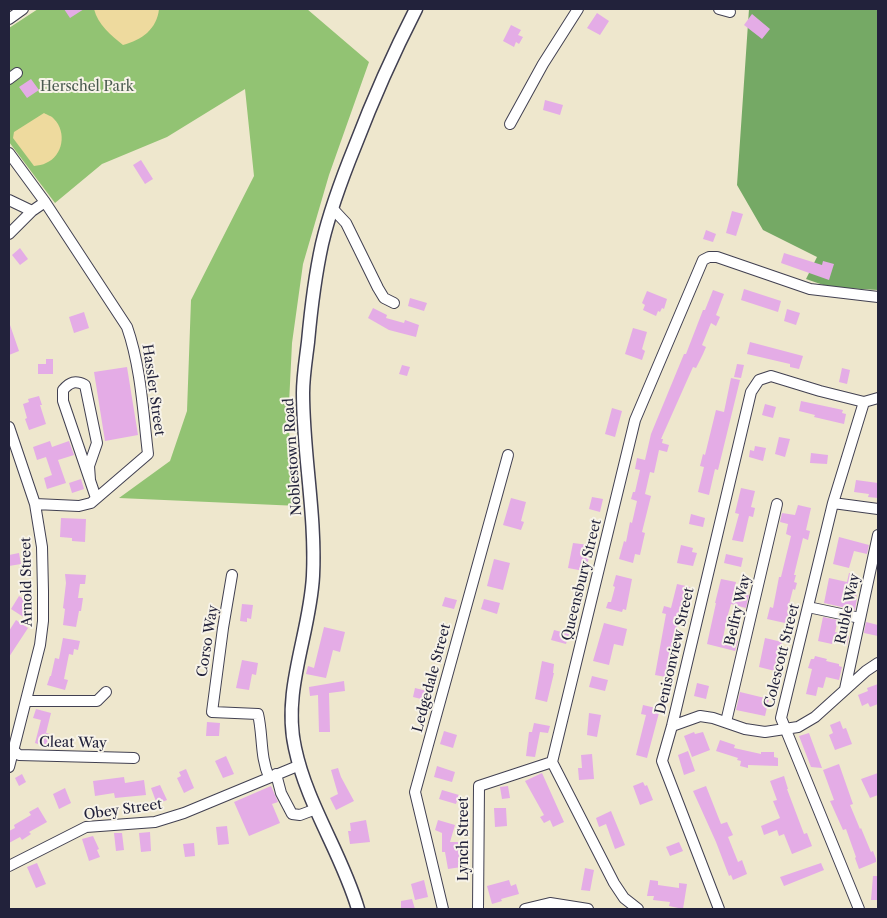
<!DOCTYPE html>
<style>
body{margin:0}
#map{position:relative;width:887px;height:918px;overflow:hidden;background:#eee7cd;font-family:"Libre Caslon Text",serif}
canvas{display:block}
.frame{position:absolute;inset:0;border:10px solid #22223b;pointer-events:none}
</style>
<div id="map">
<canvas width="887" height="918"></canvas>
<div class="frame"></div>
</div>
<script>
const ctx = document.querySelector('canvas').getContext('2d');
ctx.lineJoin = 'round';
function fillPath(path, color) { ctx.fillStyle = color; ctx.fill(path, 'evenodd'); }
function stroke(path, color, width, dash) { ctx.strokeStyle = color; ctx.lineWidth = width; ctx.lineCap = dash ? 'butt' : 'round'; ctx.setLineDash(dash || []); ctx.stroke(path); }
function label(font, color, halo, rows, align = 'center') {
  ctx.font = font + ' "Libre Caslon Text",serif'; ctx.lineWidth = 4; ctx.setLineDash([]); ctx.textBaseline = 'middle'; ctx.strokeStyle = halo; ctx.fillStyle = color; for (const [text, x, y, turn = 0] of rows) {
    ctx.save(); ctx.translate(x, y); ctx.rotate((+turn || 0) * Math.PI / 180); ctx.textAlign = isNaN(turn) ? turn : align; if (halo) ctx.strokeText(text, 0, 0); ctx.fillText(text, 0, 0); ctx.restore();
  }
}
fillPath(new Path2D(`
 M38 9H307L369 62 329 175 303 264 292 343 288 424 299 506 119 498 170 461 187 411 191 300 254 176 245 89 167 137 102 164 55 203 9 142V28Z`), '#92c373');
fillPath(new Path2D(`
 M749 9H878V290L829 287 806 279 817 257 763 230 737 185Z`), '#75a965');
fillPath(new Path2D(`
 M94 9H159C157 29 142 40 123 45 111 35 98 25 94 9Z
 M44 113C47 115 52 116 54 119 67 132 63 156 46 163 43 165 38 165 34 166L13 138 14 132Z`), '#eeda9e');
fillPath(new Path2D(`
 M64 9H84L70 18Z
 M597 13 609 21 600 35 587 28Z
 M752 14 770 29 762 39 744 25Z
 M511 25 521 30 518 35 523 37 519 44 516 42 514 47 503 41Z
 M31 79 39 90 27 98 19 87Z
 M545 100 563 105 560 115 543 110Z
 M141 160 153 179 145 184 133 165Z
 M732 211 743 214 736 236 726 233Z
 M706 230 716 234 713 242 703 239Z
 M20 248 28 259 20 265 12 255Z
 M784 253 822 265 823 261 834 264 829 280 781 263Z
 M744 289 781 301 778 312 741 300Z
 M713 290 724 294 716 315 720 317 716 326 711 323 702 345 706 347 703 354 696 368 693 367 661 439H663L662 443 669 445 667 452 659 450 654 473 650 472 645 494 651 496 642 532 645 533 640 555 635 554 633 563 619 559 624 541 626 542 630 522 632 523 637 501 631 499 633 492H635L640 470 635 469 637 458 645 460 651 434 684 354H686L703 310H705Z
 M647 291 667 299 664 309 662 308 660 312 658 311 656 316 643 310 645 305 642 303Z
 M410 298 427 303 424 311 408 306Z
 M373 308 387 315 386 318 404 323 405 320 419 325 416 337 389 330 368 318Z
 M787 309 800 313 796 325 784 321Z
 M84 312 89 328 74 333 69 317Z
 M10 325 19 351 9 355V326Z
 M633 328 647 332 642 349 645 351 642 360 625 354Z
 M750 342 803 356 799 369 790 367V364L747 354Z
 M46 359H53V374H38V364H46Z
 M737 364 744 365 741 378 734 377Z
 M402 365 410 367 407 376 399 374Z
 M127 367 138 435 105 441 94 372Z
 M842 368 850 370 847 384 839 382Z
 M731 378 740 380 718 470 715 469 709 495 698 492 704 467 700 466 703 454 705 455 716 410 724 412Z
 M39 396 42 405H40L46 424 29 430 25 419 27 418 23 404 29 402 28 399Z
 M801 401 843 410 842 413 846 414 844 424 814 417 815 415 799 411Z
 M765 404 776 407 773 418 762 415Z
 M612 408 622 411 615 437 605 434Z
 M779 437 790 439 785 457 775 454Z
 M50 441 52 447 69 441 74 455 58 460 66 483 47 489 44 478 52 475 46 457 37 460 33 447Z
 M755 446 766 448 763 461 749 457 750 450 754 451Z
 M811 453 828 455 827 464 810 463Z
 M81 479 84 489 72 493 69 483Z
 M856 480 878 483V498L868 497 869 494 854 492Z
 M741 488 755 491 751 507 755 508 753 517 749 516 743 542 732 540 739 514 735 513Z
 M592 497 603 499 600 512 589 509Z
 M511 498 526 502 521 521 524 522 521 530 503 525Z
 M798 505 811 508 806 530 810 531 808 540 803 538 794 575H796L794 582 797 583 795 590 793 589 787 612 791 613 790 620 786 619 785 623 767 619 770 607 773 608 779 577H781L791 536 786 534 788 524 780 522 782 513 795 515Z
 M691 514 705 518 703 527 689 524Z
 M61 518 86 519 85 542 72 541V538L60 537Z
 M839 537 869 545 867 554 854 551 849 568 833 564Z
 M573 543 589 545 588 552H590L587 566 585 565 584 571 568 568Z
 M681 545 693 548 692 552 697 553 693 566 677 563Z
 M19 553 21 564 9 566V555Z
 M726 554 743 558 741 567 724 563Z
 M494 559 510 563 503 590 487 586Z
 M849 573 859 576 855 593H857L856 598H857L855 610 824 603 829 578 847 582Z
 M65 574 86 575 85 584H80L78 598H83L81 611H79L76 627 63 625 65 609 63 608 66 583Z
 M616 575 632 579 626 610 623 609 622 612 606 608 608 602H611L615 587 613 586Z
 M721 579 736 582 734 592 749 595 746 608 731 604 727 618 723 638 738 641 735 651 707 644 716 603H715Z
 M677 584 690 587 688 598 684 597 675 637 679 638 671 678 655 675 666 614 662 613 664 606 671 608Z
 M19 596 29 603 25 609 29 612 25 618 11 609Z
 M445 597 457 600 454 609 442 606Z
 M484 599 500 603 497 614 481 609Z
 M242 604 253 605 251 619 247 618V622L240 621Z
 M823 617 838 620 835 632 849 636 847 645 833 641 832 644 818 641Z
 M16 620 28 628 9 657V631Z
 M866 622 878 625V636L864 633Z
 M604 623 627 629 623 646 614 644 609 665 593 661Z
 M324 627 345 632 340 652 333 650 326 678 306 674 308 666 314 668Z
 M554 630 569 634 566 644 551 640Z
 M63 638 80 641 78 650 74 649 73 655 69 654 64 679 68 680 65 690 47 685 50 676H51L55 658 59 659Z
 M765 638 782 642 775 671 759 667Z
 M815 656 827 659 826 661 839 664V666L842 667 839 680 826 677 823 688 818 687 816 696 806 694 812 669 808 668 811 659H814Z
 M242 660 258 663 256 675 252 674 249 690 236 688Z
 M542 661 554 664 553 673H554L547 702 535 699Z
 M592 676 608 680 605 691 589 687Z
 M344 681 345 691 329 693 330 732H319L318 695 310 696 309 687Z
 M697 683 709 686 706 699 694 696Z
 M878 684V704L870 707 868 703 862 706 858 695 868 691 867 688Z
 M415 688 431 692 429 701 413 697Z
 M740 692 769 699 765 716 736 710Z
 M643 705 660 709 647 758 636 755 646 715 641 714Z
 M36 709 51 713 46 733 50 734 47 747 35 743 41 720 33 718Z
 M589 713 601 715 597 737 587 735Z
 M840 721 843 729 846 728 852 744 835 750 829 735 833 733 830 725Z
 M207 722 220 723 219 736H206Z
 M534 723 550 726 548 733 540 732 535 757 526 756 529 732H532Z
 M444 731 457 735 453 748 440 744Z
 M694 732 695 734 703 732 710 750 692 757 684 736Z
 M809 733 822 768 811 767 799 736Z
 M720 740 735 745 734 748 761 754V752H774V757L778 758V766L748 765V768L740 766 741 761 737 760 738 758 716 751Z
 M688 751 695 771 684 775 678 755Z
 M592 754 594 779 579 780 578 768H582L581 755Z
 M226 756 234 774 223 778 215 761Z
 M839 764 853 804 850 805 860 829 861 828 871 852 873 851 876 859V862L859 869 855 858 856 857 846 829 843 830 830 801 834 800 823 770Z
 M437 766 455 772 452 782 434 777Z
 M338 768 341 777 354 801 336 810 330 798 338 794 331 770Z
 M186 769 194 788 184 793 177 778 181 776 179 772Z
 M542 773 564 822 553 827 550 820 544 823 540 817 544 815 525 781Z
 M878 773V795L870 798 861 779Z
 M22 774 26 782 19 786 15 778Z
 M784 776 788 789H787L804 834 807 833 812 846 792 854 784 834 779 836 777 830 764 835 761 826 780 818 773 801 777 800 770 781Z
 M124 777 125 783 144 780 146 795 115 798 114 793 95 796 93 781Z
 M643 782 645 786 647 785 653 800 640 805 633 786Z
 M160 785 167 800 157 804 151 788Z
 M271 786 278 802 272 804 280 823 249 836 234 802Z
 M508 786 510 798 502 799 500 787Z
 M706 786 721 824 727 822 733 835 728 837 738 862 742 860 747 874 733 880 731 875 729 876 716 842 693 791Z
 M65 788 71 803 59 809 53 794Z
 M442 790 459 795 456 804 439 799Z
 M38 807 47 822 29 832 31 834 22 840 20 837 9 843V831L15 828 14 825 31 815 29 812Z
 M494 808H506L507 826 495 827Z
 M611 811 625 845 615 849 606 824 599 827 596 818Z
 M366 820 370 842 350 844 348 831H351L350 823Z
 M438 820 455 825 450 842H459V856L466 854 468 866 448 869 445 852H442V833L435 830Z
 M227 826 229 844 218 845 216 827Z
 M150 832 151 851 141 852 139 833Z
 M114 833H122L124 850 116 851Z
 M93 836 99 849 97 850 100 857 89 861 82 839Z
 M679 842 683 851 670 856 666 847Z
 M194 843 195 856 185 857 183 844Z
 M37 863 46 884 36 888 27 867Z
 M821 863 824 870 784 886 780 877Z
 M585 868 594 870 590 891 581 890Z
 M873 876H878V900H871Z
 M424 880 428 897 415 900 411 884Z
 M509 880 511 886 516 884 519 894 501 899 502 901 492 904 487 886Z
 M650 880 658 881V885L679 888V883L687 884 683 909 669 906 670 902 653 900 654 896H647Z
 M412 899 415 909H401V901Z`), '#e4ace6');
const minor = new Path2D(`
 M719 9 730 12
 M9 19 23 9
 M9 79 17 73
 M510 124 543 64 578 9
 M9 153 45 202 127 327C141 367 143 412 148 454L91 503 79 506 35 504
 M9 200 32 211
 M332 208 346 223 378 288 384 298 394 303
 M9 234 32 211 45 202
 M9 427 35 504 42 547 43 591V621L40 645 9 767
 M90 480 89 466 97 443 85 385C75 380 70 382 63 390V401L96 498
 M833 503 878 509
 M232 575 223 628 212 712 258 714C263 735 260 757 269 777
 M808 607 860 618
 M845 689 878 535
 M26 701H97L106 692
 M726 722 777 504
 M672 726 700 716 713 718 745 729 765 732 798 727 815 717 866 671 878 663
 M9 750H13L19 755 134 758
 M276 774 281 793 292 814 300 815 316 809
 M9 866 86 827 155 822 184 813 300 765
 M443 909 415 792 508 455
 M478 909 479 786 552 762
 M525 909 550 903 588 909
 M638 909 624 898 614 883 552 762 635 420 703 260 709 257H717L810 289 878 297
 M719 909 662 761 672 726 751 392 759 380 771 376 820 391 864 402 878 398
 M859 909 781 718 833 503 864 402`);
const major = new Path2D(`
 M358 909C342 854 307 805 295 748 282 690 310 634 313 576 316 515 303 454 303 393 303 376 306 359 308 342 311 309 315 276 322 244 330 210 342 178 355 146 373 99 393 54 416 9`);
stroke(minor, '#414051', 12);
stroke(major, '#414051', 15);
stroke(minor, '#fff', 10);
stroke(major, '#fff', 12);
label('14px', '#495a4f', '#f7f3e8', [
 ["Herschel Park",87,87]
]);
label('14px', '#22223b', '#f7f3e8', [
 ["Hassler Street",153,390,82],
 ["Noblestown Road",293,457,-94],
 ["Queensbury Street",582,580,-76],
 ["Arnold Street",27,582,-91],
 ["Ruble Way",848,609,-78],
 ["Belfry Way",738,610,-77],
 ["Corso Way",208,641,-81],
 ["Denisonview Street",675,651,-77],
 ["Colescott Street",782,656,-76],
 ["Ledgedale Street",432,678,-75],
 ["Cleat Way",73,743,1],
 ["Obey Street",123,810,-8],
 ["Lynch Street",464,839,-90]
]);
</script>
